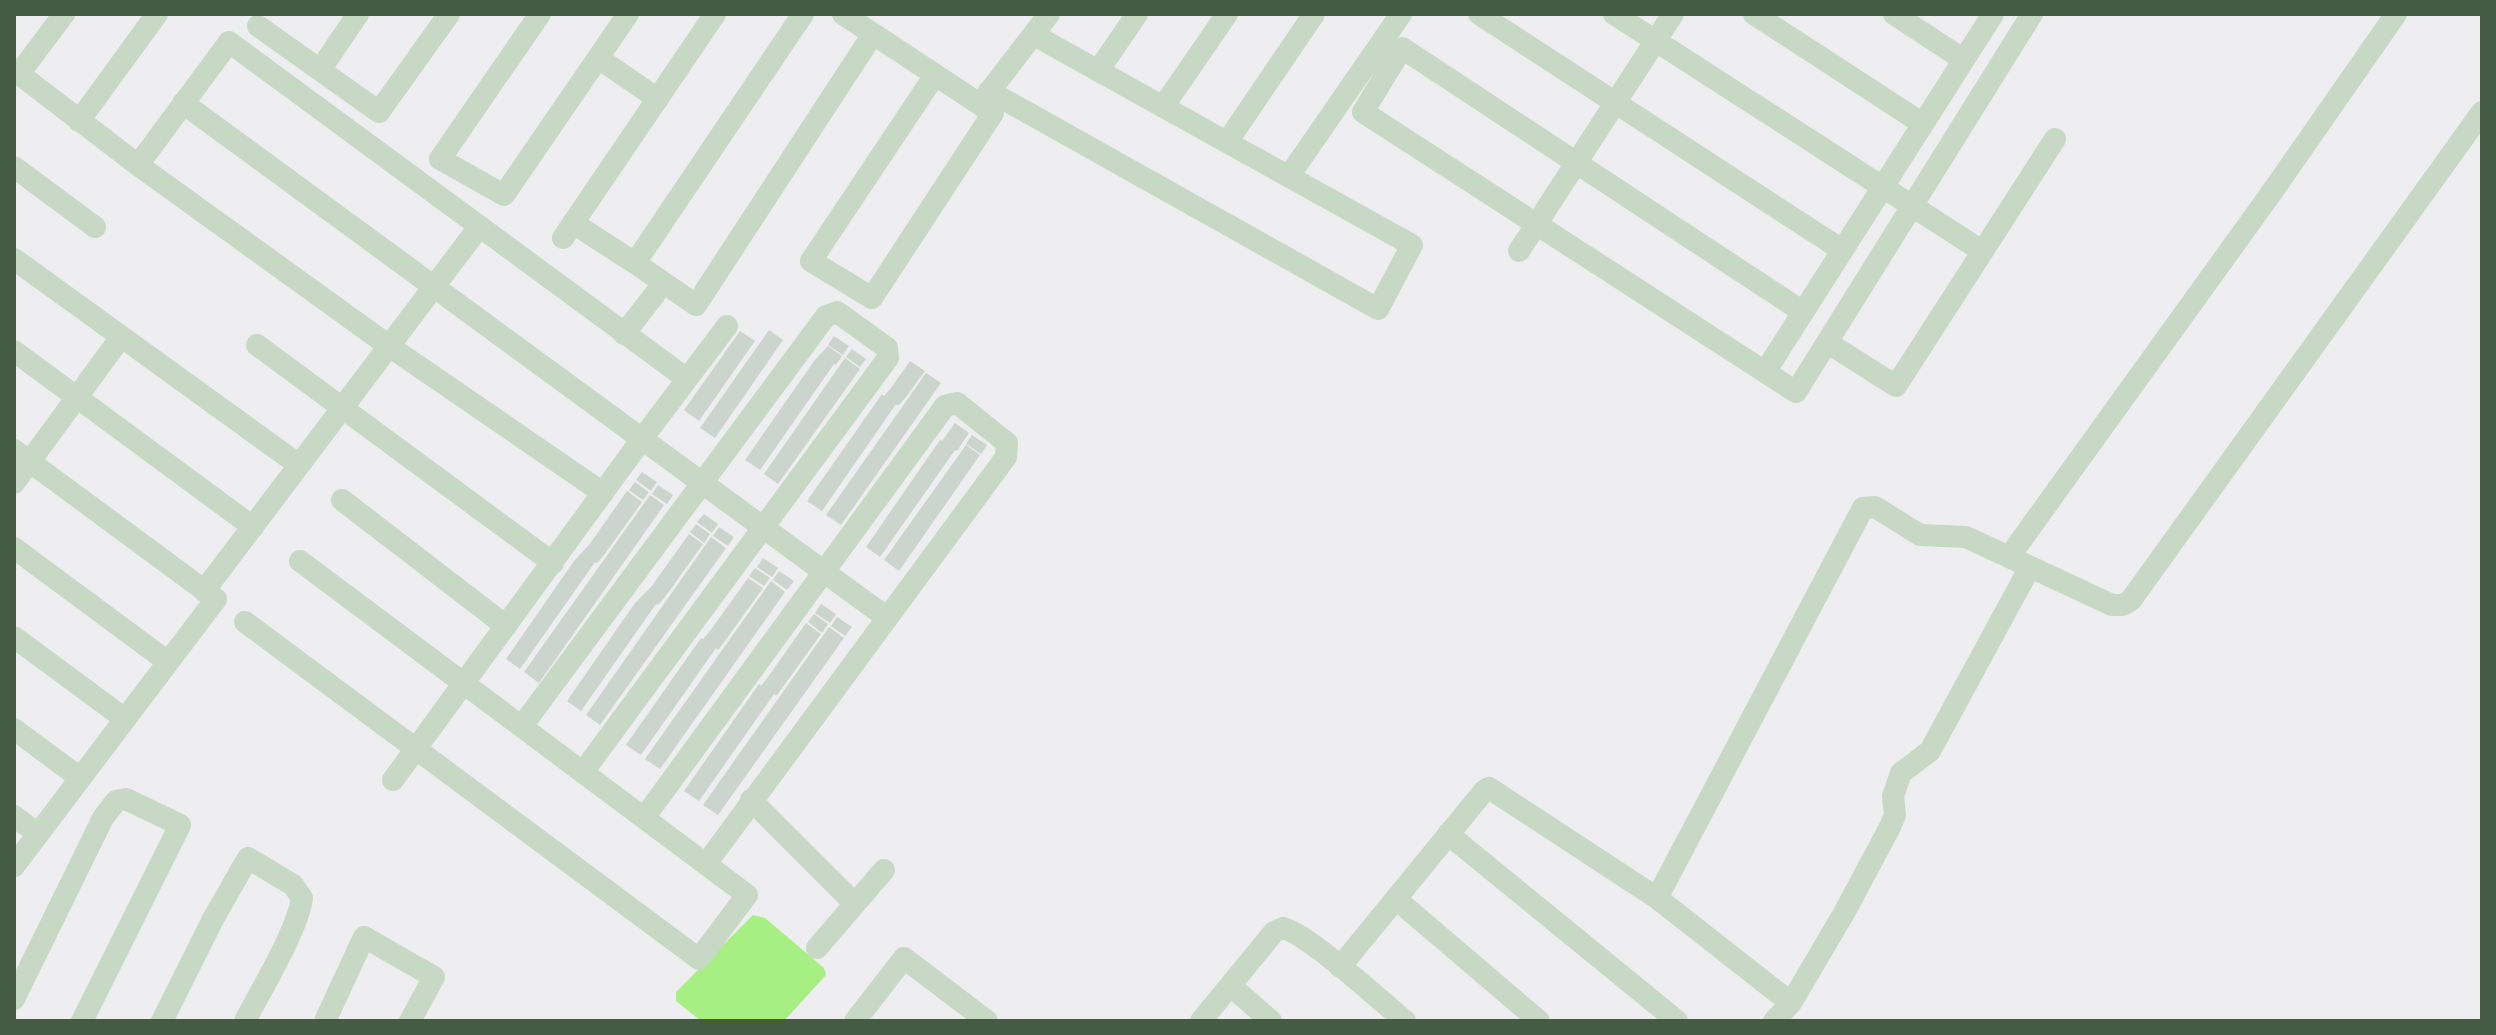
<!DOCTYPE html>
<style>
body{margin:0}
#map{position:relative;width:2496px;height:1035px;overflow:hidden;background:#eeedf0;font-family:Manrope,sans-serif}
canvas{display:block}
.frame{position:absolute;inset:0;border:16px solid #465b44;pointer-events:none}
</style>
<div id="map">
<canvas width="2496" height="1035"></canvas>
<div class="frame"></div>
</div>
<script>
const ctx = document.querySelector('canvas').getContext('2d');
ctx.lineJoin = 'round';
function fillPath(path, color) { ctx.fillStyle = color; ctx.fill(path, 'evenodd'); }
function stroke(path, color, width, dash) { ctx.strokeStyle = color; ctx.lineWidth = width; ctx.lineCap = dash ? 'butt' : 'round'; ctx.setLineDash(dash || []); ctx.stroke(path); }
fillPath(new Path2D(`
 M753 915 765 918 824 968 826 975 784 1021H701L676 1001V992Z`), '#a7ef83');
fillPath(new Path2D(`
 M769 330 783 340 715 438 700 428Z
 M740 331 755 341 699 421 684 410Z
 M834 336 849 346 843 355 828 345Z
 M828 346 842 356 836 365 834 364 760 470 745 460 814 361Z
 M852 349 866 359 860 367 846 357Z
 M845 358 860 369 778 484 764 474Z
 M910 361 925 371 906 397 898 406 896 404 822 511 807 501 882 394 884 396 891 388Z
 M926 373 941 383 841 525 826 515Z
 M955 423 969 433 957 451 955 450 880 557 866 547 940 440 942 441Z
 M972 435 987 445 981 454 966 444Z
 M966 445 980 455 899 571 884 560Z
 M642 472 657 482 651 491 636 480Z
 M635 482 649 492 643 500 629 490Z
 M658 485 673 495 667 504 652 494Z
 M627 491 642 502 604 555 597 563 595 562 520 669 506 659 574 561 589 545Z
 M650 495 664 505 539 683 524 672Z
 M704 514 718 524 712 533 697 522Z
 M696 524 710 534 704 543 690 532Z
 M719 527 734 537 728 546 713 536Z
 M689 534 703 544 665 597 658 605 656 604 581 711 567 701 635 603 651 587Z
 M711 537 726 548 600 725 586 715Z
 M763 558 778 568 772 577 757 567Z
 M755 568 770 578 764 586 749 576Z
 M779 571 794 581 787 590 773 580Z
 M748 578 763 588 725 641 718 650 716 648 641 755 626 745 701 638 703 639 710 631Z
 M771 581 785 592 660 769 645 759Z
 M821 604 836 614 830 623 815 613Z
 M814 614 828 624 822 633 808 622Z
 M837 617 852 627 845 636 831 626Z
 M806 623 821 634 783 687 776 696 774 694 699 801 684 791 759 684 761 686 768 677Z
 M829 627 844 638 718 815 703 805Z`), '#ccd5cd');
stroke(new Path2D(`
 M540 14 440 159 504 195 628 14
 M843 14 993 113 872 298 811 261 935 75
 M1479 14 1842 250
 M1614 14 1982 251
 M1754 14 1923 124
 M1894 14 1964 60
 M258 26 379 112 449 14
 M598 58 658 99
 M14 70 138 165 389 346 603 493
 M320 70 358 14
 M1098 71 1137 14
 M19 74 64 14
 M989 91 1378 309 1412 245 1034 35
 M983 100 1049 14
 M183 103 642 439 727 326
 M1163 107 1227 14
 M79 121 157 14
 M1227 142 1314 14
 M138 165 229 42 687 379
 M14 167 95 227
 M1289 176 1401 14
 M573 223 635 263 803 14
 M563 238 715 14
 M1519 251 1673 14
 M14 259 299 465
 M635 263 696 305 873 34
 M1803 312 1402 48 1363 112 1796 392 2032 14
 M624 334 655 294
 M1828 343 1896 386 2055 139
 M257 345 553 563
 M14 351 253 527
 M1765 372 1993 14
 M14 450 216 599 14 866
 M14 483 121 337
 M342 500 506 626
 M14 548 168 662
 M2009 557 2272 192 2396 14
 M204 591 479 227
 M245 622 699 959 747 895 300 561
 M14 637 125 719
 M522 726 826 316 837 312 887 348 888 358 583 772
 M14 729 80 778
 M393 780 642 439 886 617
 M751 800 855 904
 M14 816 38 834
 M644 818 945 406 957 403 1007 443 1006 457 706 864
 M1448 834 1677 1021
 M1657 898 1863 508 1875 507 1920 535 1966 537 2112 605H2123L2131 600 2482 112
 M1396 899 1539 1021
 M817 948 884 870
 M1340 967 1484 791 1489 788 1657 898 1791 1003
 M1231 986 1271 1021
 M14 999 103 818 116 801 126 799 180 825 82 1021
 M162 1021 213 919 248 858 293 885 302 898C298 929 261 990 245 1021
 M325 1021 364 937 434 977 410 1021
 M855 1021 904 958 987 1021
 M1201 1021 1274 932 1283 928C1308 934 1381 1001 1405 1021
 M1774 1021 1791 1003 1844 913 1890 827 1895 815 1893 796 1901 773 1930 751 2030 567`), '#c7d8c5', 22);
</script>
